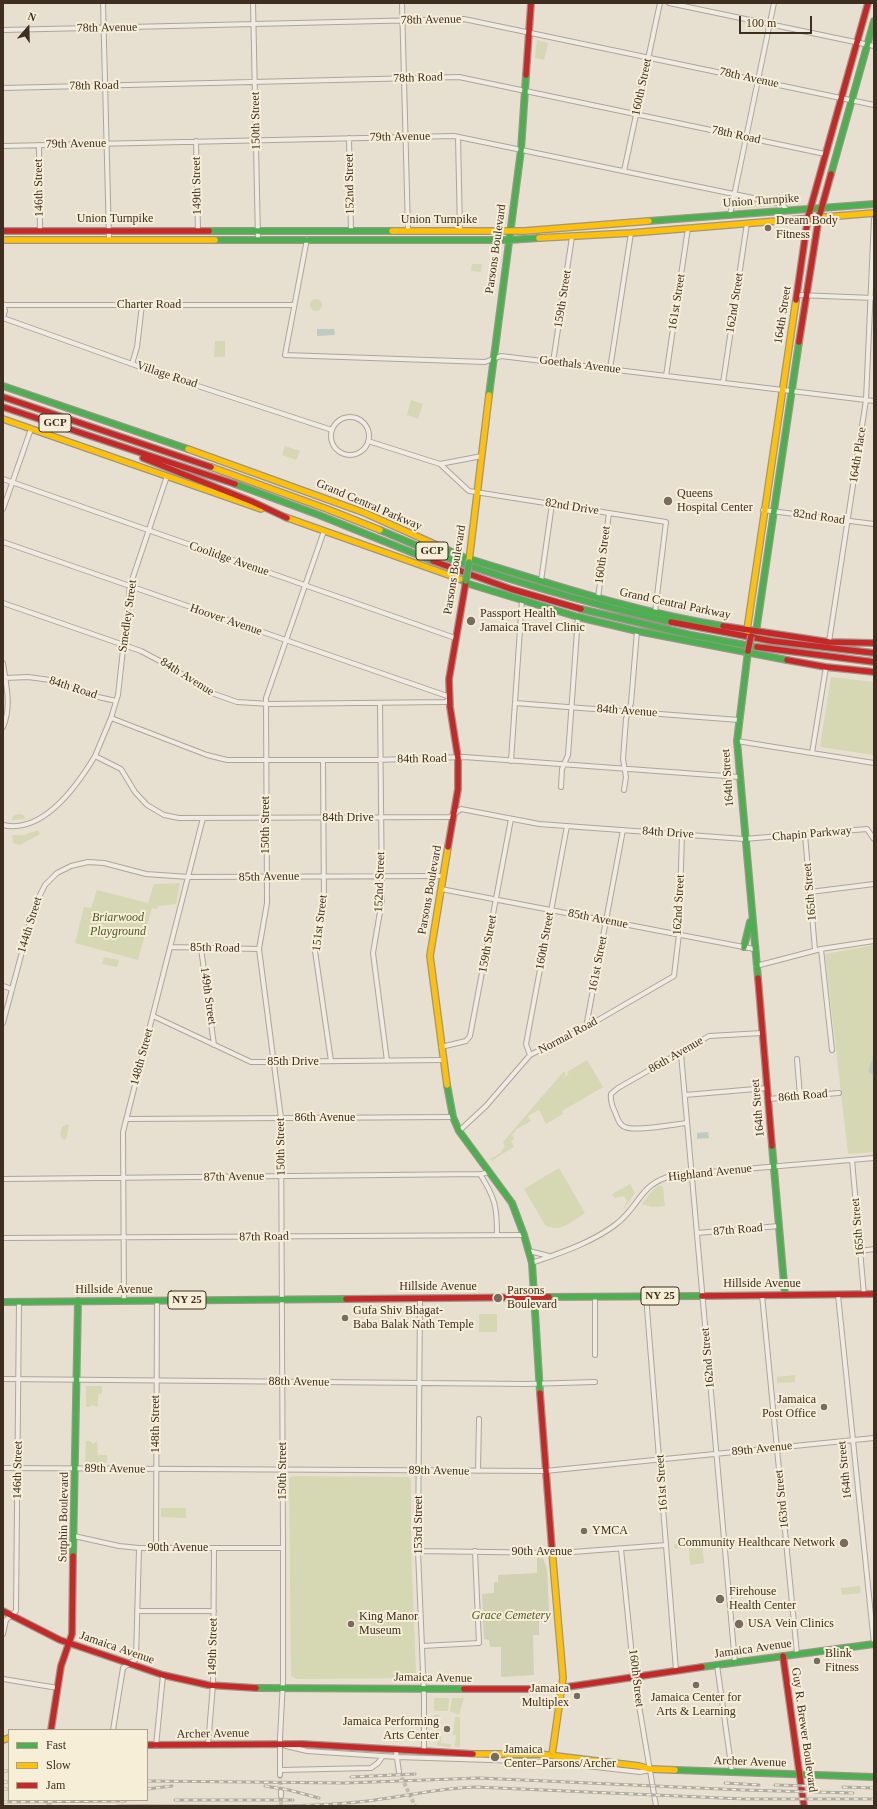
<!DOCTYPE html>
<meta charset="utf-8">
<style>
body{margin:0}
#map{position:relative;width:877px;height:1809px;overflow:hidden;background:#e7e0d1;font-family:"Times New Roman",serif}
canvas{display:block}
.frame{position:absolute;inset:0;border:4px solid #3d2e20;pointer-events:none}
.legend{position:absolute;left:8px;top:1729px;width:140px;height:72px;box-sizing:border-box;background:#f7eed8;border:1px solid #ada18e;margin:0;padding:5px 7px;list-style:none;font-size:12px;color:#3d2e20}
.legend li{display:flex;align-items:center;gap:8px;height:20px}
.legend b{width:20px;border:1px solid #ada18e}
.north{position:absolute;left:8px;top:8px;width:40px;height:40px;-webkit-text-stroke:3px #f7eed8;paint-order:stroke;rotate:20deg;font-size:11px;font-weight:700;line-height:16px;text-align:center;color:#3d2e20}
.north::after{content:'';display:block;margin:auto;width:14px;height:18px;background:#3d2e20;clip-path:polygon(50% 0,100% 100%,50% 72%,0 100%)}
.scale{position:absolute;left:739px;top:16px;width:73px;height:18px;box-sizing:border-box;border:2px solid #3d2e20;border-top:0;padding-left:5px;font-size:12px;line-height:14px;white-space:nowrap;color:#3d2e20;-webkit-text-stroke:3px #f7eed8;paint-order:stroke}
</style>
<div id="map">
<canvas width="877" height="1809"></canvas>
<div class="frame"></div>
<ul class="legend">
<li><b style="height:5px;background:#4caf50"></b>Fast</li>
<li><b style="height:5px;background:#ffc107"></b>Slow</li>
<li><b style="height:5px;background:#c62828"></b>Jam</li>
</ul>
<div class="north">N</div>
<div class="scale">100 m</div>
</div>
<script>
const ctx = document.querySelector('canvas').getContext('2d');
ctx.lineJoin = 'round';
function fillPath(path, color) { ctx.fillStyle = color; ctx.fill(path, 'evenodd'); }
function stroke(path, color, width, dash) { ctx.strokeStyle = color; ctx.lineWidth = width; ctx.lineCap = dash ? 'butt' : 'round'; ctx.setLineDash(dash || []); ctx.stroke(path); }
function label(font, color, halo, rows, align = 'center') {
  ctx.font = font + ' "Times New Roman",serif'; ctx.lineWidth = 4; ctx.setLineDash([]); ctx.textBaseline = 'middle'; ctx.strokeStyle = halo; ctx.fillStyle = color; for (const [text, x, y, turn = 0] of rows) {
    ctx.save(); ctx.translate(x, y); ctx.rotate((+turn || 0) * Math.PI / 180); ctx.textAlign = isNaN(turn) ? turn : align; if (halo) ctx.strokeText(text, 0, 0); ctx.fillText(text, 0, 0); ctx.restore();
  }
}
fillPath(new Path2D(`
 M537 40 548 43 544 60 535 58Z
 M739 199 773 206 738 209Z
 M472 264H482L481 272 471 271Z
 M310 305a6 6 0 1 1 12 0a6 6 0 1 1-12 0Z
 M215 341H225V357H214Z
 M411 400 423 404 418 419 407 415Z
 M285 446 300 451 296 460 282 455Z
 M831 677 874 682V755L820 747Z
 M18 814 24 815 25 819 12 820 13 816Z
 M38 830 40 834 20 845 13 843 12 835H24Z
 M180 883 176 904 158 906 157 909 152 908 138 960 75 943 84 907 91 908 97 890 148 903 154 884Z
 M874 945V1152L848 1154 825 954Z
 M104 957 119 960 117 967 102 964Z
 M587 1060 603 1087 562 1111 563 1114 546 1124 539 1110 528 1116 531 1121 515 1130 516 1131 512 1134 514 1139 511 1141 514 1147 491 1161 490 1159 500 1153 505 1146 503 1142 564 1071 566 1075 561 1079 568 1075 572 1082 567 1072Z
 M68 1124 69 1126 66 1139 64 1140C59 1137 60 1130 63 1126Z
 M559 1168 585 1213C572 1221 559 1234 545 1225L524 1189Z
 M630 1184 635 1193 622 1211 627 1201 624 1196 614 1198 612 1194Z
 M659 1185 663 1187 665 1206 652 1207 642 1204 652 1191Z
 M479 1314H497V1332H479Z
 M795 1375V1382L777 1383V1377Z
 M86 1386H102V1394H98V1407L92 1405 90 1407H86Z
 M86 1441H90L93 1444 97 1441 98 1455H107V1463H85Z
 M293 1476 408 1477 411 1480V1548L416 1673 411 1678 296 1679 291 1676 289 1478Z
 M161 1508H186V1518L161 1517Z
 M717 1542V1544L702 1546 704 1563 690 1565 689 1547 674 1548V1544Z
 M860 1586 861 1593 842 1595 841 1588Z
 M434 1698H449L448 1711H434Z
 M452 1698H464L459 1715 450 1711Z
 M434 1715H440L439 1736H441V1743L451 1744V1747L437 1746V1731L434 1728Z
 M455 1717H460V1747H455L456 1735H453Z`), '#d6d7b3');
fillPath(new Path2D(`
 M537 1558H543L547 1570 549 1612 539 1613V1635H533L534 1675 501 1677V1647H490L489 1640 484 1639 482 1594 494 1593V1582H498V1575L537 1573Z`), '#d1d1b3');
fillPath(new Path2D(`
 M317 329H334L335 335 317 336Z
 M874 1055V1076L868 1071Z
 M708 1132 709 1138 697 1139V1133Z`), '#bcccc2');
stroke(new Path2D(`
 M399 1772 415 1806
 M280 1775 281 1791
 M281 1796V1806`), '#c5bcae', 4, [4, 2]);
stroke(new Path2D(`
 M49 1806V1800`), '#c5bcae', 5.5, [5.5, 3]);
const street = new Path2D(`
 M103 3 109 239
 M253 3 258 240
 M402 3 408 231
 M669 3 874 46
 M3 30 464 19 874 105
 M3 88 459 77 825 154
 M458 137 460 231
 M349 138 351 231
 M196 141 198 230
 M39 145 40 231
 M3 146 454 136 782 204 787 210
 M624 171 660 3
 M730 215 774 3
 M307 239 285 355 485 362 501 356 874 401
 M798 295 874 298
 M4 305H294
 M3 317 5 311 3 304
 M3 318 146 369 332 430
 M553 362 572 237
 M132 364 137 347 142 305
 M610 369 631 233
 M666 376 688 228
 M723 383 747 223
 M331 436a19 19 0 1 1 38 0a19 19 0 1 1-38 0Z
 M368 441 440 464 469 491 666 522 655 612
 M440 464 482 456
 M3 479 455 638
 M3 509 31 429
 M763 510 874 524
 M3 542 450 697 446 702 270 704 237 702 206 691 173 668 141 651 3 603
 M541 581 552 504
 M598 598 609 513
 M829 642 866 400 874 219
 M3 663C6 685 12 706 3 727
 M5 678 28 677 50 680 85 694 116 701
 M380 703 382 900 373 953 387 1061
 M515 703 739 720
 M111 718 207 755 227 760H376L464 757 739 777
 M737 741 874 763
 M812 753 826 667
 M95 756 111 718 118 695 130 586 167 476
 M323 760 324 906 315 951 331 1061
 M511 761 522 600
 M561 787 562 769 568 755 578 617
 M624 790 626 777 623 759 626 719 631 703 637 631
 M3 825C43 834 77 786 95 756L121 769 135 792 147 805 164 815 179 818 450 817 461 809 539 824 744 839 867 829 874 839
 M805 835 815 950
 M441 889 754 949
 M810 892 874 884
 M171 947 259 949
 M201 948 214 1045
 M821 949 832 1050
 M756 966 821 949 874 941
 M3 986 12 989
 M153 1016 251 1062 443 1060
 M3 1023 34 907 45 885 57 873 71 866 88 862 104 863 146 874 189 877 443 876
 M586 1027 623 830
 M441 1047 466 1041 470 1036 511 819
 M681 1054 735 1663
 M530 1055 526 1044 567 826
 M797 1059 800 1096
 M685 1095 767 1088
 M768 1099 839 1093
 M126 1119 453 1117
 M687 1123C674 1124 635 1132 625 1127 619 1125 617 1117 615 1112 612 1106 610 1101 611 1094L618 1088 709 1036 762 1033
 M459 1131 486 1106 530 1055 586 1027 674 976 679 934 682 834
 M852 1160 864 1295
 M480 1174C495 1198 497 1206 497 1234
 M3 1179 482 1174 488 1172
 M697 1233 779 1226
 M3 1238 524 1235
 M529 1251 549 1256
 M860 1251 874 1249
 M532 1263C560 1253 591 1243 615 1225 641 1206 638 1184 674 1175L874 1158
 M762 1295 797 1654
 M838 1295 874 1644
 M646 1296 676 1670
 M595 1297V1355
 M420 1298 418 1551 424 1696V1752
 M124 1301 123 1132 203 818
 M3 1379 527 1384 595 1382
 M3 1468 545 1471 874 1438
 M478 1471 479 1419
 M74 1536 119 1546 139 1548H283
 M156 1548 157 1301
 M621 1549 634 1676 656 1806
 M418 1551 559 1553 666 1545
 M137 1611H214
 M3 1634 6 1620 16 1611 19 1302
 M422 1646 479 1643 475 1551
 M717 1665 732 1772
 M3 1679 58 1688
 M113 1730 123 1668 136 1659 139 1548
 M208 1745 213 1685 214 1548
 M156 1746 163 1675
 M286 1746 307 1751 397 1757 551 1762 640 1772 650 1770
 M396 1751 399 1772
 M280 1770 371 1768 378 1763 383 1756
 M280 1775V1738L283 1681V1541L281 1118 259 949 267 903 266 698 324 531
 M281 1791V1796`);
const fast = new Path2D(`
 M831 174 874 21
 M649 221 874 204
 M209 231H392
 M215 240H509L539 238
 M3 386 188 449
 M489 395 521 150 526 75
 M235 484 319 515 433 561
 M380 530C411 543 442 557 473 567 538 589 604 607 671 622
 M443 548 463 557C548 583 634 612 723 626
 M460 579 466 583 578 617 637 631 787 660
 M581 609 691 635 757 647
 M748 632 751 636 756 632 799 342
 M748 651 737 741 758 978
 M744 947 750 922
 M447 1085 453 1117 459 1131 512 1203 524 1235 532 1263 540 1393
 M772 1146 785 1295
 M549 1297 702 1296
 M3 1302 346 1299
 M73 1556 78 1301
 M702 1667 874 1644
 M256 1688 464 1689
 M675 1770 874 1777`);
const slow = new Path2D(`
 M392 231H524L649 221
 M539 238 631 233 874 213
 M3 240H215
 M3 419 261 509
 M188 449 365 513 443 548
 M211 467 327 509 380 530
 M285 517 460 579
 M469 561 489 395
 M748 632 747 630 796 300
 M447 1085 430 956 448 847
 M552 1550 563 1678 552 1755
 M3 1740 9 1738
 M473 1754H539L639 1766 650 1769 675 1770`);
const jam = new Path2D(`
 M526 75 531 3
 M3 231H209
 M796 300 808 217 868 3
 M799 342 819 217 831 174
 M3 397 211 467
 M3 407 235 484
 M143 458 253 502 287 518
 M433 561 511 589 581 609
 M671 622 772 641 874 653
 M723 626 829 642 874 643
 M757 647 874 662
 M787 660 826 667 874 672
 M448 847 458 789V758L450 707 449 679 466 581
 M758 978 772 1146
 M702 1296 874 1294
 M346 1299 549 1297
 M540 1393 552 1550
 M3 1611 60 1640 163 1675 208 1685 256 1688
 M783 1656 804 1806
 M464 1689H553L702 1667
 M51 1730 61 1666 72 1634 73 1556
 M147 1745 302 1744 473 1754`);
stroke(street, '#ada599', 6);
stroke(fast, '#9c958a', 8);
stroke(slow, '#9c958a', 8);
stroke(jam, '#9c958a', 8);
stroke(street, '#efebe3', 4);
stroke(fast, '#4caf50', 5.5);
stroke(slow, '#ffc107', 5.5);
stroke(jam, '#c62828', 5.5);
const rail = new Path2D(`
 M3 1771H9
 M351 1777 415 1774
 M147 1781 345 1783 479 1778 743 1790 853 1793
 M3 1782H9
 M725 1783 759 1785
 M775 1785 811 1786
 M265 1786 289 1790 319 1798
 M843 1787 874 1788
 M3 1789H9
 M147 1789 172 1786
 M175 1800H293
 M3 1802 125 1801
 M117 1806C193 1805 271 1809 347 1803 391 1800 433 1788 476 1787L744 1799H874`);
stroke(rail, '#afaaa2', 3);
stroke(rail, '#f7eed8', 1.5, [4.5]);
const fastBridge = new Path2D(`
 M466 581 469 562`);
const jamBridge = new Path2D(`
 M748 651 751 636`);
stroke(fastBridge, '#9c958a', 8, []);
stroke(jamBridge, '#9c958a', 8, []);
stroke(fastBridge, '#4caf50', 5.5);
stroke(jamBridge, '#c62828', 5.5);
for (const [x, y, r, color] of [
 [768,228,4,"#786c5e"],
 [668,501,5,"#786c5e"],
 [471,621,5,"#786c5e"],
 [498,1298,5,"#786c5e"],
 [345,1318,4,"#786c5e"],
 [824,1407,4,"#786c5e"],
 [584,1531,4,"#786c5e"],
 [844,1543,5,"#786c5e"],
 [720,1599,5,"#786c5e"],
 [351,1624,4,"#786c5e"],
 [739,1624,5,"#786c5e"],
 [817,1661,4,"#786c5e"],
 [696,1685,4,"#786c5e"],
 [577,1696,4,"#786c5e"],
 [447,1729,4,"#786c5e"],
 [495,1757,5,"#786c5e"]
]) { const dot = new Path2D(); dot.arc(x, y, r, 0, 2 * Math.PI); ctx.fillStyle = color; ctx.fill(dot); stroke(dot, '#f7eed8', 1.5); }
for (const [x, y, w] of [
 [55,423,32],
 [432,551,32],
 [660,1296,38],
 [187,1300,38]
]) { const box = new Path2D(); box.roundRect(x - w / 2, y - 9, w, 18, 3); ctx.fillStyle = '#f7eed8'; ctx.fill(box); stroke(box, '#3d2e20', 1); }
label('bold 11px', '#3d2e20', null, [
 ["GCP",55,423],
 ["GCP",432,551],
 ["NY 25",660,1296],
 ["NY 25",187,1300]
]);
label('12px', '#3d2e20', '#f7eed8', [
 ["78th Avenue",431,20,-1],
 ["78th Avenue",107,28,-1],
 ["78th Road",418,78,-2],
 ["78th Avenue",749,78,12],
 ["78th Road",94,86,-1],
 ["160th Street",642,87,-78],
 ["150th Street",256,121,-91],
 ["78th Road",736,135,12],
 ["79th Avenue",400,137,-1],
 ["79th Avenue",76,144,-1],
 ["152nd Street",350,184,-91],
 ["149th Street",197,186,-91],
 ["146th Street",39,188,-91],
 ["Union Turnpike",761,201,-4],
 ["Union Turnpike",115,219],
 ["Union Turnpike",439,220],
 ["Parsons Boulevard",496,249,-82],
 ["159th Street",563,299,-81],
 ["161st Street",677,302,-81],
 ["162nd Street",735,303,-81],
 ["Charter Road",149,305],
 ["164th Street",783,315,-81],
 ["Goethals Avenue",580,365,7],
 ["Village Road",167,375,18],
 ["164th Place",858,455,-81],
 ["Grand Central Parkway",369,505,23],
 ["82nd Drive",572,507,9],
 ["82nd Road",819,517,8],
 ["160th Street",603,555,-83],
 ["Coolidge Avenue",229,559,19],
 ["Parsons Boulevard",455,570,-81],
 ["Grand Central Parkway",675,604,12],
 ["Smedley Street",128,616,-82],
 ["Hoover Avenue",226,620,19],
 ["84th Avenue",187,677,32],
 ["84th Road",73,688,18],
 ["84th Avenue",627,711,4],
 ["84th Road",422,759,-1],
 ["164th Street",728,778,-94],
 ["84th Drive",348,818],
 ["150th Street",266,825,-90],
 ["84th Drive",668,833,4],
 ["Chapin Parkway",812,834,-5],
 ["85th Avenue",269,877,-1],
 ["152nd Street",380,882,-88],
 ["Parsons Boulevard",430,890,-80],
 ["165th Street",810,892,-95],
 ["162nd Street",679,905,-87],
 ["85th Avenue",598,919,11],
 ["151st Street",320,923,-83],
 ["144th Street",30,925,-73],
 ["160th Street",545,941,-80],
 ["159th Street",488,944,-80],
 ["85th Road",215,948,1],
 ["161st Street",598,964,-79],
 ["149th Street",208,996,82],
 ["Normal Road",568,1036,-28],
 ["86th Avenue",676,1055,-30],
 ["148th Street",142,1057,-75],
 ["85th Drive",293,1062],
 ["86th Road",803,1096,-5],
 ["164th Street",758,1108,-95],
 ["86th Avenue",325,1118],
 ["150th Street",281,1147,-91],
 ["Highland Avenue",710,1173,-6],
 ["87th Avenue",234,1177,-1],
 ["165th Street",858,1227,-95],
 ["87th Road",738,1230,-5],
 ["87th Road",264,1237,-1],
 ["Hillside Avenue",762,1284],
 ["Hillside Avenue",438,1287],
 ["Hillside Avenue",114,1290],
 ["162nd Street",708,1358,-95],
 ["88th Avenue",299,1382,1],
 ["148th Street",156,1424,-90],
 ["89th Avenue",762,1449,-6],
 ["89th Avenue",115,1469,1],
 ["146th Street",18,1470,-89],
 ["164th Street",845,1470,-96],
 ["150th Street",283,1471,-90],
 ["89th Avenue",439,1471,1],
 ["161st Street",662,1483,-94],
 ["163rd Street",782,1499,-96],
 ["Sutphin Boulevard",64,1517,-89],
 ["153rd Street",419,1525,-90],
 ["90th Avenue",178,1548],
 ["90th Avenue",542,1552],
 ["149th Street",213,1647,-89],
 ["Jamaica Avenue",117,1648,19],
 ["Jamaica Avenue",753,1649,-8],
 ["Jamaica Avenue",433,1678,1],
 ["160th Street",636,1678,83],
 ["Guy R. Brewer Boulevard",804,1730,82],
 ["Archer Avenue",213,1734,-1],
 ["Archer Avenue",750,1762,2]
]);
label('12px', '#3d2e20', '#f7eed8', [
 ["Dream Body",776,221],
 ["Fitness",776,235],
 ["Queens",677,494],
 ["Hospital Center",677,508],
 ["Passport Health",480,614],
 ["Jamaica Travel Clinic",480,628],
 ["Parsons",507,1291],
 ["Boulevard",507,1305],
 ["Gufa Shiv Bhagat-",353,1311],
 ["Baba Balak Nath Temple",353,1325],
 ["Jamaica",816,1400,"right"],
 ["Post Office",816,1414,"right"],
 ["YMCA",592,1531],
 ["Community Healthcare Network",835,1543,"right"],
 ["Firehouse",729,1592],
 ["Health Center",729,1606],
 ["King Manor",359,1617],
 ["Museum",359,1631],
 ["USA Vein Clinics",748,1624],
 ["Blink",825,1654],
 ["Fitness",825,1668],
 ["Jamaica",569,1689,"right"],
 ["Multiplex",569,1703,"right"],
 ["Jamaica Center for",696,1698,"center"],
 ["Arts & Learning",696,1712,"center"],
 ["Jamaica Performing",439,1722,"right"],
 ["Arts Center",439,1736,"right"],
 ["Jamaica",504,1750],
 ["Center–Parsons/Archer",504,1764]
], 'left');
label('italic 12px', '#4d5a26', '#f7eed8', [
 ["Briarwood",118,918],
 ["Playground",118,932],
 ["Grace Cemetery",511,1616]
]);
</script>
